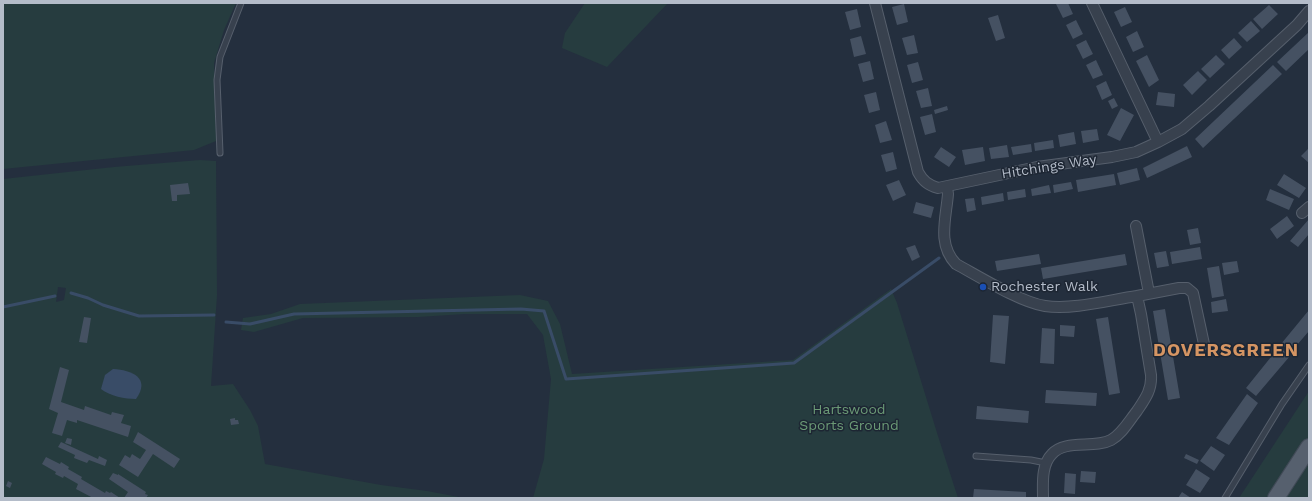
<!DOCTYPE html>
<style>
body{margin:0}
#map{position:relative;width:1312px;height:501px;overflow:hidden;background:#242f3e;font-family:"Work Sans",sans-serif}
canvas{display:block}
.frame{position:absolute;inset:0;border:4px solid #b4bcc9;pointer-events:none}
</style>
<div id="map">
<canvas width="1312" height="501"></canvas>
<div class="frame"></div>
</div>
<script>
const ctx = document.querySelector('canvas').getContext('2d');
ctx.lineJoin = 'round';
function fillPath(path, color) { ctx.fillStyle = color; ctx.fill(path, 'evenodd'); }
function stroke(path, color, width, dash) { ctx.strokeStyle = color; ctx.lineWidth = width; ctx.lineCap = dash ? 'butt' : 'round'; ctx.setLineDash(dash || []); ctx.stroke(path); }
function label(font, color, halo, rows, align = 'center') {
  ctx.font = font + ' "Work Sans",sans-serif'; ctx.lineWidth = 3; ctx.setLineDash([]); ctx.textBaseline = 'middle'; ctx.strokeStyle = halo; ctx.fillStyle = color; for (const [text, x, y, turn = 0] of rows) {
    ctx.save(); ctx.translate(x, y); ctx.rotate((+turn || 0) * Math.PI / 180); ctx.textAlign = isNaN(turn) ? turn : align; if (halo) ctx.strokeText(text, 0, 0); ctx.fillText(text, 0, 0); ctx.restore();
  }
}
fillPath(new Path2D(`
 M3 3H236L224 30 214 63 216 141 194 150 3 169Z
 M585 3H668L607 67 562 48 565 33Z
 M200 160 216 161 217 295 211 386 233 384 250 410 258 426 265 464 381 485 427 491 464 498H3V179L114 167ZM58 287 66 288 64 300 56 302Z
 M891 289 897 303 938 436 958 498H533L544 459 551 379 543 335 527 314H465L418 317 303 318 254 332 241 330 243 318 271 314 300 304 520 295 548 301 560 324 572 374 793 360Z
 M1309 391V437L1287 466 1268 498H1239Z
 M1309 456V498H1283Z`), '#263c3f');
fillPath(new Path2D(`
 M113 369C132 370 151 378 136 399 125 399 110 396 101 389L105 375Z`), '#394c67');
stroke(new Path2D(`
 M71 293 88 298 103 305 139 316 214 315
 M3 307 55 296
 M226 322 250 324 294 314 521 309 544 311 566 379 794 363 939 258`), '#394c67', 3);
fillPath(new Path2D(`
 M1059 3H1068L1073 14 1063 18 1056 4Z
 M904 4 908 22 897 25 892 7Z
 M1269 5 1278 14 1262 29 1253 19Z
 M1125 7 1132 22 1121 27 1114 12Z
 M857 9 861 27 850 30 845 12Z
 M998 15 1005 38 996 41 988 18Z
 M1076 20 1083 34 1073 39 1066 25Z
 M1251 21 1260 31 1247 42 1238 33Z
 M1137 31 1144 47 1133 52 1126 37Z
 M1309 32V49L1286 71 1277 62Z
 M914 35 918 53 907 55 902 38Z
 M861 36 866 54 854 57 850 39Z
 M1234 38 1242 47 1229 59 1221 50Z
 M1086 40 1093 54 1083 59 1076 45Z
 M1147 55 1159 80 1149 87 1136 61Z
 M1216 55 1225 64 1210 78 1201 69Z
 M1096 60 1103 75 1093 79 1086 65Z
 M870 61 874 79 863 82 858 64Z
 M918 62 923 80 912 83 907 65Z
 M1273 65 1282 74 1203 148 1195 139Z
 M1198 71 1207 80 1192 95 1183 85Z
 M1106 81 1112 95 1102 100 1096 86Z
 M928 88 932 106 921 108 916 91Z
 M876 92 880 110 869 113 864 95Z
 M1158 92 1175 94 1174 107 1156 105Z
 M1114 98 1118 106 1112 109 1108 101Z
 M947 106 948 110 935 114 934 110Z
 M1121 108 1134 115 1120 141 1107 135Z
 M932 114 936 132 925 135 920 117Z
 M886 121 892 140 880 143 875 125Z
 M1097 129 1099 140 1083 143 1081 131Z
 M1074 132 1076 144 1060 147 1058 135Z
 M1053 140 1054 148 1035 151 1034 143Z
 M1031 144 1032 152 1013 155 1011 147Z
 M1007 145 1009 157 991 159 989 148Z
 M1187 146 1192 157 1147 178 1143 168Z
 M941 147 956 157 949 167 934 157Z
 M983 147 985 161 965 165 962 150Z
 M1309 148V163L1301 156Z
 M893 152 897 169 886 172 881 155Z
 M1137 168 1140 180 1120 185 1117 173Z
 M1114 174 1116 185 1078 192 1076 180Z
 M1284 174 1306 188 1299 198 1277 185Z
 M899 180 906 195 893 201 886 185Z
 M1071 182 1073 189 1054 193 1053 185Z
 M188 183 190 194 177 195V201H172L170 185Z
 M1049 185 1051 193 1032 196 1031 189Z
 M1025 189 1026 197 1008 200 1007 192Z
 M1270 189 1294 199 1289 210 1266 200Z
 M1003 193 1004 201 982 205 981 197Z
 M974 198 976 210 967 212 965 199Z
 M916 202 934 207 931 218 913 213Z
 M1287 216 1294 226 1277 239 1270 229Z
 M1309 219V234L1298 247 1290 241Z
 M1198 228 1201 243 1190 245 1187 230Z
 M915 245 920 257 912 261 906 248Z
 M1200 247 1202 259 1172 264 1170 252Z
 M1166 251 1169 266 1157 268 1154 253Z
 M1039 254 1041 264 997 271 995 261Z
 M1125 254 1127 265 1043 279 1041 268Z
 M1237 261 1239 272 1224 275 1222 263Z
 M1219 266 1224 296 1212 298 1207 268Z
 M1226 299 1228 311 1212 313 1211 302Z
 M1165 309 1180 398 1168 400 1153 311Z
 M1309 310V331L1291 352 1281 344Z
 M993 315 1009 316 1005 364 990 362Z
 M84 317 91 318 87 343 79 342Z
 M1108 317 1120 393 1109 395 1096 319Z
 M1060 325 1075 326 1074 337 1060 336Z
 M1042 328 1055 329 1054 364 1040 363Z
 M1279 347 1290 356 1256 396 1246 388Z
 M60 367 69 370 61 402 84 410 85 406 111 415 112 412 124 415 121 423 131 426 128 437 77 420V423L67 420 62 436 52 433 58 413 49 409Z
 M1046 390 1097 393 1096 406 1045 403Z
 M1247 394 1258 403 1229 445 1216 438Z
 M977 406 1029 411 1028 423 976 419Z
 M235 418V420H238L239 424 231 425 230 419Z
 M138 432 180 459 174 468 153 454 138 477 119 465 125 455 130 458 132 454 140 459 146 450 133 442Z
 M67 438 72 439 71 445 65 443Z
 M61 442 98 459 99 456 107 460 105 466 89 460 87 463 74 458 75 455 58 447Z
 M1211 446 1225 455 1214 471 1200 461Z
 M1186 454 1199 460 1197 464 1184 458Z
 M46 457 60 464 61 462 69 467 68 469 82 477 81 479 105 493 106 491 110 493 111 492 120 498H93L76 489 78 484 64 476 63 478 55 474 56 472 42 464Z
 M1196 469 1210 478 1200 493 1186 485Z
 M1081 471 1096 472 1095 483 1080 482Z
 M113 473 118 475V474L146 492 145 494 148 495 146 498H124L128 492 109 479Z
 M1065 473 1076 474 1075 494 1064 493Z
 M8 481 12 483 10 488 6 486Z
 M974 489 1026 492V498H973Z
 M1182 492 1191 498H1178Z`), '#455162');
const lane = new Path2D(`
 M220 153 217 80 220 57 241 3
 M976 456 1031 460 1046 463
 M1225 498 1282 404 1309 365`);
const street = new Path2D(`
 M875 3 918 172C923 181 928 185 938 188L1037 167 1112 157 1136 152 1158 142 1182 129 1209 106 1297 25 1309 11
 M1092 3 1158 142
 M947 187 948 194C946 219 937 244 956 264 980 277 1020 302 1045 306 1074 310 1109 300 1137 296L1141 314 1151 375C1152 390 1145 399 1137 411 1129 421 1122 434 1111 440 1094 449 1065 439 1052 454 1041 465 1043 484 1043 498
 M1302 213 1309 207
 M1136 226 1149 293
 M1137 296 1179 288H1187L1193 293 1204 344`);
const primary = new Path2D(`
 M1276 498 1309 447`);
stroke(lane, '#565f6c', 7);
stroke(street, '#565f6c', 12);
stroke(primary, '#414a57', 18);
stroke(lane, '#38414e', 5);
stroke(street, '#38414e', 10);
stroke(primary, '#56606e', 16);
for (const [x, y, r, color] of [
 [983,287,4,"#1a4fb4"]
]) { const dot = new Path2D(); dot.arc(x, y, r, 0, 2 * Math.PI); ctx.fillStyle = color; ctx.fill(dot); stroke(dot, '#1d2633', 1.5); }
label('14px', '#b4bcc9', '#1d2633', [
 ["Hitchings Way",1049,167,-9]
]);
label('14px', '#b4bcc9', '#1d2633', [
 ["Rochester Walk",991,287]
], 'left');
label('14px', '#6b9a76', '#1d2633', [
 ["Hartswood",849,410],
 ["Sports Ground",849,426]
]);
ctx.letterSpacing = '1px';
label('bold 18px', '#d59563', '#1d2633', [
 ["DOVERSGREEN",1226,351]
]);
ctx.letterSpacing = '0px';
</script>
